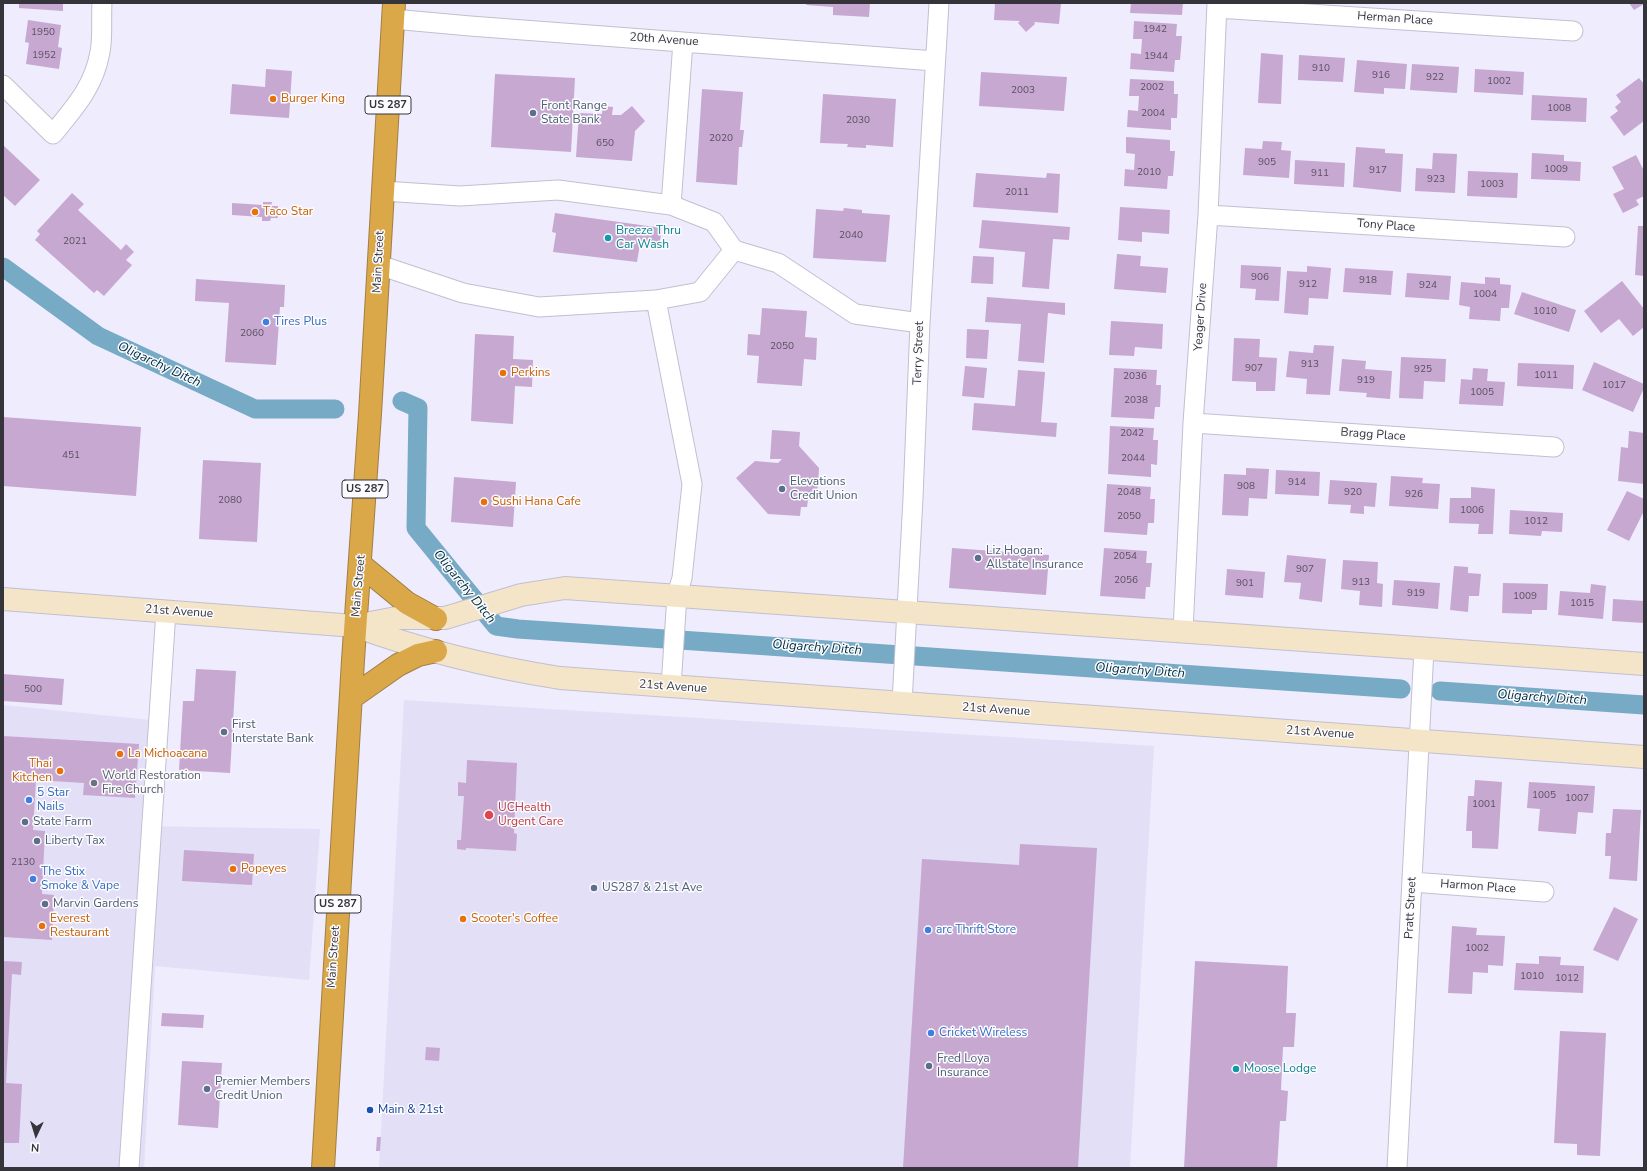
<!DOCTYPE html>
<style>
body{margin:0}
#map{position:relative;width:1647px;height:1171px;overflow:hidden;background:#efecfe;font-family:"Nunito Sans",sans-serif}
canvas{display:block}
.frame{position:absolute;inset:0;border:4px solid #36343b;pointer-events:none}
.north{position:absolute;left:16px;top:1115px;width:40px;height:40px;-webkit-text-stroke:3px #fcfcff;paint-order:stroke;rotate:184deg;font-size:11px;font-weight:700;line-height:16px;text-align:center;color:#36343b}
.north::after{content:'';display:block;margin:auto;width:14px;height:18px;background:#36343b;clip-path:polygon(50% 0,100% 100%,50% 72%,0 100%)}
</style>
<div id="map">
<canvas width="1647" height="1171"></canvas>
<div class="frame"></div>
<div class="north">N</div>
</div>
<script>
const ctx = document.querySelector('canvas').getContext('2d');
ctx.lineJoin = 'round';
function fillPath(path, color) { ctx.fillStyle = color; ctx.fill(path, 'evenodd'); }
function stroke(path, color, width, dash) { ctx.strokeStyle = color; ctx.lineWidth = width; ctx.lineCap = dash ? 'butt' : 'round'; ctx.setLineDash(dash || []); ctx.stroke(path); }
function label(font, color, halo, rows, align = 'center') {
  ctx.font = font + ' "Nunito Sans",sans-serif'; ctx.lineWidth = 3; ctx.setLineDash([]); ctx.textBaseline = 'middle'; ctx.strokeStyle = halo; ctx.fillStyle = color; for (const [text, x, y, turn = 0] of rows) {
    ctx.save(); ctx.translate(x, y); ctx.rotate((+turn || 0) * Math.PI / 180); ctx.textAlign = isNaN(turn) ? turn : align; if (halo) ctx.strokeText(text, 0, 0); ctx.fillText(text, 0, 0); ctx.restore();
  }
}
fillPath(new Path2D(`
 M404 700 1154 746 1130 1168H379Z
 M3 705 151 720 141 826 320 829 309 980 155 966 144 1168H3Z`), '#e2dff7');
stroke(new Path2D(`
 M3 267 98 336 255 409H335
 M402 401 418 408 416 528 496 626 518 629 1401 689
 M1440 691 1644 705`), '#77aac4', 19);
fillPath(new Path2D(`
 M19 3H63V11L19 8Z
 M807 3H870L869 17 833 15V7L806 5Z
 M995 3H1061L1059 24 1034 22 1035 24 1026 32 1018 23 1020 21 994 20Z
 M1131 3H1183L1182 15 1130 13Z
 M1629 3H1644V4L1634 10Z
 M28 20 61 25 58 47 62 48 59 69 26 64 29 43 25 42Z
 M1134 21 1177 24 1176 36H1182L1180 60H1175L1174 72 1130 69 1131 53 1141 54 1142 39H1133Z
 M1261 53 1283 55 1281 104 1258 103Z
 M1299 55 1345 58 1343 82 1298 80Z
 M1357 60 1407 64 1405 89 1384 88V94L1354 92Z
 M1412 64 1459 67 1457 93 1410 90Z
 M266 69 292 71 289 118 230 114 232 84 265 87Z
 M1475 69 1524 72 1523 95 1474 92Z
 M981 72 1067 77 1064 111 979 106Z
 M495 74 575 78 571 152 491 147Z
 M1639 78 1644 84V121L1624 136 1610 117 1618 111 1615 107 1621 102 1616 95Z
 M1130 79 1174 81V94H1178L1177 118H1171V130L1127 127 1128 110 1138 111 1139 96H1129Z
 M702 89 743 92 740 130H744L742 147H739L737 185 696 182Z
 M823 94 896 99 893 147 866 145V148L847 147 848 144 820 143Z
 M1532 95 1587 98 1586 122 1531 120Z
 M603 106 613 107 612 115H621L632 106 645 121 635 131 632 161 576 157 579 113 602 114Z
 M1126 137 1170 140V151H1175L1173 176H1168L1167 189 1124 186 1125 169 1134 170 1135 154 1126 153Z
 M1263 141 1282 142 1281 150 1291 151 1289 178 1243 175 1245 148 1262 149Z
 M3 145 40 180 15 206 3 195Z
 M1356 147 1385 149V153L1403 154 1401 192 1353 187Z
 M1433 153 1457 154 1455 193 1415 191 1416 168 1432 169Z
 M1532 153 1564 155V161L1581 162 1580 181 1531 179Z
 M1636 155 1644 171V196L1636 200 1639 205 1623 213 1613 194 1624 189 1612 167Z
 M1295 160 1345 163 1344 187 1294 184Z
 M1468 171 1518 173 1517 198 1467 196Z
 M976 173 1046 178 1047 173 1060 174 1058 213 973 207Z
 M72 193 84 204 78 210 121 250 126 244 134 252 126 260 132 265 104 296 97 290 94 293 35 240 40 234 37 231Z
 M263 202H272L271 206H278V218H271L270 221H262V217L232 215V203L263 205Z
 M1120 207 1170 210 1169 234 1142 232V242L1118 240Z
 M844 208 862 210V213L890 215 886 262 813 258 816 209 843 211Z
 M555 213 662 228 659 247 640 244 637 262 553 252 556 233 552 232Z
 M982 220 1070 227 1069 240 1053 239 1049 289 1022 287 1025 252 979 248Z
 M1638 226H1644V276L1635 275Z
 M1117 254 1141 256 1140 266 1168 268 1166 293 1114 289Z
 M973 256 994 257 993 284 971 283Z
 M1241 265 1281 267 1279 301 1255 300 1256 289 1240 288Z
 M1307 266 1331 268 1328 299 1309 298 1308 315 1284 313 1287 271 1307 272Z
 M1345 268 1393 271 1391 295 1343 292Z
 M1407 273 1451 276 1449 300 1405 297Z
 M1485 277 1500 278V284L1511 285 1509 308H1501L1500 321 1469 319 1470 307 1459 305 1461 282 1485 284Z
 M196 279 285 285 284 307H280L276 365 225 362 229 303 195 301Z
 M1622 281 1644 309V327L1633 336 1619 319 1601 333 1584 311Z
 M1522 292 1576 310 1569 332 1514 314Z
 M987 297 1065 303V315L1048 313 1044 363 1018 361 1021 324 985 322Z
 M762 308 807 311 805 337 817 338 816 360 804 359 802 386 757 383 759 356 747 355 748 334 760 335Z
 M1111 321 1163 324 1162 349 1135 347 1134 356 1109 355Z
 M967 329 989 330 987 359 966 358Z
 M475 334 514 336 513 359 533 360 532 387 515 386 513 424 471 421Z
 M1234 338 1260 339 1259 357 1277 358 1275 391H1256V382L1232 381Z
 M1314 345 1334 346 1330 395 1306 394 1307 379 1286 377 1289 351 1313 353Z
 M1401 357 1446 359 1445 382 1424 381 1423 399 1399 398Z
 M1342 359 1366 361 1365 369 1392 371 1390 399 1366 397 1367 393 1339 391Z
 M1594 362 1644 384V388L1633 412 1582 390Z
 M1518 363 1574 365 1573 389 1517 386Z
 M965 366 987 368 984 398 962 396Z
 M1114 368 1157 370 1156 385H1161L1160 407H1155L1154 419 1111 417Z
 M1473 368 1488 369 1487 381 1505 382 1503 406 1459 404 1461 379 1472 380Z
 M1018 370 1045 372 1041 422 1057 423 1056 437 972 430 974 403 1015 406Z
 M3 417 141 427 136 496 3 486Z
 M1110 426 1154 428 1153 440H1158L1157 465 1151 464V477L1108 474Z
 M772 430 800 432 799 446 819 468 817 500H808L807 507H801L800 516 768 514 736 478 755 461 778 463 782 459H770Z
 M1629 431 1644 433V484L1618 481 1621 447 1628 448Z
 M203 460 261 463 257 542 199 539Z
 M1246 468 1269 469 1267 499 1249 498 1248 516 1222 515 1224 474 1246 475Z
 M1276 470 1320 472 1319 496 1275 494Z
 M1391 476 1423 478 1422 483 1440 484 1438 509 1389 506Z
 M454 477 516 482 513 527 451 522Z
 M1330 480 1377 483 1375 507 1364 506V514L1350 513 1351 505 1328 504Z
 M1107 484 1151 487 1150 499H1155L1154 523H1148L1147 535 1104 532Z
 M1471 487 1495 489 1493 534H1478L1479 524 1449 523 1450 498H1471Z
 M1627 491 1644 499V511L1629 541 1607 530Z
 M1510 510 1563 513 1562 532 1542 531 1541 536 1509 534Z
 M952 548 1049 555 1046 595 949 588Z
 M1104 548 1147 551 1146 563H1152L1150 587H1146L1145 599 1100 596Z
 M1287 555 1326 559 1322 602 1299 599 1301 583 1284 582Z
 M1343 560 1378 562 1377 583 1383 584 1382 607 1359 605 1360 591 1341 589Z
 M1454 566 1468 567V573L1481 574 1479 596H1469L1468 612 1450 610Z
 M1227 569 1265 572 1263 598 1225 595Z
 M1394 580 1440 583 1438 609 1392 605Z
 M1503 583 1548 584 1547 610H1532V614L1502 613Z
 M1591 584 1606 586 1603 619 1558 615 1560 591 1590 593Z
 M1613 599 1644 601V623L1612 621Z
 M196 669 236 671 230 773 179 770 183 701H194Z
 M3 674 64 679 62 705 3 701Z
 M3 736 139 744 135 798 83 795 84 783 36 780 33 830 45 831 42 894 54 895 52 940 3 937Z
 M467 760 517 763 514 833 517 834 516 851 466 848V850L457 849V840H461L464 796H458V782L466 783Z
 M1475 780 1502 782 1498 849 1472 848V831H1466L1468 796H1474Z
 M1529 782 1595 786 1593 813 1578 812 1576 834 1538 831 1540 809 1527 808Z
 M1613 809 1641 810 1637 881 1609 879 1611 856H1605L1606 833H1611Z
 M1020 844 1097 848 1078 1168H903L922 859 1019 865Z
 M184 850 254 854 252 885 182 881Z
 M1614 907 1638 919 1618 961 1593 950Z
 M1452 926 1477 928 1476 935 1505 936 1503 966 1488 965V973L1473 972 1472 994 1448 993Z
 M1539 956 1561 957 1560 965 1584 966 1583 993 1514 990 1516 963 1539 964Z
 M3 961 22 962 21 975 12 974 6 1083 22 1084 19 1143H3Z
 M1195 961 1288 966 1286 1013H1296L1294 1047H1283L1281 1090 1288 1091 1286 1121H1280L1277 1168H1184Z
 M162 1013 204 1015 203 1028 161 1026Z
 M1560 1031 1606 1033 1600 1156 1577 1155V1144L1554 1143Z
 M426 1047 440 1048 439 1061 425 1060Z
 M182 1061 222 1063 218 1128 178 1125Z
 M377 1137H381L380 1151H376Z`), '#c7a8d1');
const street = new Path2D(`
 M1217 8 1573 31
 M393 19 470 26 935 61
 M3 85 53 134C74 108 94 87 100 52 103 38 101 18 102 3
 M383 191 460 196 558 190 671 205 714 222 734 250 778 263 855 314 920 323
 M671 205 683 42
 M1208 215 1565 237
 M379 265 463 293 539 307 656 300 700 292 734 250
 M656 300 692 484 682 578 677 595 671 687
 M1193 423 1554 447
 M1183 631 1193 423 1208 215 1217 3
 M902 703 913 498 920 323 939 3
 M1412 882 1544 892
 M129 1168 166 611
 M1397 1168 1424 649`);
const secondary = new Path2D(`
 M3 599 355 626 396 618H445L521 595 565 588 1644 664
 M355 626C421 650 490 667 560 678L1644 757`);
const highway = new Path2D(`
 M361 565 407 603 436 619
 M351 698 398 665 418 655 436 651
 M323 1168 353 660 370 414 394 3`);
stroke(street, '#c2bfd0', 21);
stroke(secondary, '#c2bfd0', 24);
stroke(highway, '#a17f43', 24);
stroke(street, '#fff', 19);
stroke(secondary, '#f4e5c8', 22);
stroke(highway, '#daa848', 22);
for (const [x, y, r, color] of [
 [273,99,4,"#e8710a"],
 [533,113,4,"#5c6f8a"],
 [255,212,4,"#e8710a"],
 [608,238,4,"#0f9aa8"],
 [266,322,4,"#3f7fe0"],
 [503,373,4,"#e8710a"],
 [782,489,4,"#5c6f8a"],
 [484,502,4,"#e8710a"],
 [978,558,4,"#5c6f8a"],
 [224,732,4,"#5c6f8a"],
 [120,754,4,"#e8710a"],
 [60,771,4,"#e8710a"],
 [94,783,4,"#6b7280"],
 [29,800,4,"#3f7fe0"],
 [489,815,5,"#e0444e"],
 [25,822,4,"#5c6f8a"],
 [37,841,4,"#5c6f8a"],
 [233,869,4,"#e8710a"],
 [33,879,4,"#3f7fe0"],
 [594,888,4,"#5c6f8a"],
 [45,904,4,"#5c6f8a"],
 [463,919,4,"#e8710a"],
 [42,926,4,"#e8710a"],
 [928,930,4,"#3f7fe0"],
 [931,1033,4,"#3f7fe0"],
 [929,1066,4,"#5c6f8a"],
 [1236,1069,4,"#0f9aa8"],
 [207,1089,4,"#5c6f8a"],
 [370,1110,4,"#1a4fb4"]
]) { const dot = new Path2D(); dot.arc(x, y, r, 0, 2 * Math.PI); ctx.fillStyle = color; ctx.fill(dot); stroke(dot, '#fcfcff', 1.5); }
label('10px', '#5a5160', null, [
 ["1942",1155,30],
 ["1950",43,33],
 ["1952",44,56],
 ["1944",1156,57],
 ["910",1321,69],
 ["916",1381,76],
 ["922",1435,78],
 ["1002",1499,82],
 ["2002",1152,88],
 ["2003",1023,91],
 ["1008",1559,109],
 ["2004",1153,114],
 ["2030",858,121],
 ["2020",721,139],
 ["650",605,144],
 ["905",1267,163],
 ["1009",1556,170],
 ["917",1378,171],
 ["2010",1149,173],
 ["911",1320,174],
 ["923",1436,180],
 ["1003",1492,185],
 ["2011",1017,193],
 ["2040",851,236],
 ["2021",75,242],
 ["906",1260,278],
 ["918",1368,281],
 ["912",1308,285],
 ["924",1428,286],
 ["1004",1485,295],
 ["1010",1545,312],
 ["2060",252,334],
 ["2050",782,347],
 ["913",1310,365],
 ["907",1254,369],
 ["925",1423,370],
 ["1011",1546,376],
 ["2036",1135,377],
 ["919",1366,381],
 ["1017",1614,386],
 ["1005",1482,393],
 ["2038",1136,401],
 ["2042",1132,434],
 ["451",71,456],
 ["2044",1133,459],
 ["914",1297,483],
 ["908",1246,487],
 ["2048",1129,493],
 ["920",1353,493],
 ["926",1414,495],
 ["2080",230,501],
 ["1006",1472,511],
 ["2050",1129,517],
 ["1012",1536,522],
 ["2054",1125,557],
 ["907",1305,570],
 ["2056",1126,581],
 ["913",1361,583],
 ["901",1245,584],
 ["919",1416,594],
 ["1009",1525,597],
 ["1015",1582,604],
 ["500",33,690],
 ["1005",1544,796],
 ["1007",1577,799],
 ["1001",1484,805],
 ["2130",23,863],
 ["1002",1477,949],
 ["1010",1532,977],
 ["1012",1567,979]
]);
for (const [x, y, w] of [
 [388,105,46],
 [365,489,46],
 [338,904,46]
]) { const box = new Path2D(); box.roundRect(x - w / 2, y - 9, w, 18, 3); ctx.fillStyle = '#fcfcff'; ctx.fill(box); stroke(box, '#36343b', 1); }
label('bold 11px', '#36343b', null, [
 ["US 287",388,105],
 ["US 287",365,489],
 ["US 287",338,904]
]);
label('12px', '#36343b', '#fcfcff', [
 ["Herman Place",1395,19,4],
 ["20th Avenue",664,40,4],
 ["Tony Place",1386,226,4],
 ["Main Street",379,262,-87],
 ["Yeager Drive",1201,317,-86],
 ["Terry Street",919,353,-88],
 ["Bragg Place",1373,435,4],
 ["Main Street",359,586,-85],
 ["21st Avenue",179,612,4],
 ["21st Avenue",673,687,4],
 ["21st Avenue",996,710,4],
 ["21st Avenue",1320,733,4],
 ["Harmon Place",1478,887,4],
 ["Pratt Street",1411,908,-87],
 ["Main Street",334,957,-86]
]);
label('12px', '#c56008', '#fcfcff', [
 ["Burger King",281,99],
 ["Taco Star",263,212],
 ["Perkins",511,373],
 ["Sushi Hana Cafe",492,502],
 ["La Michoacana",128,754],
 ["Thai",52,764,"right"],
 ["Kitchen",52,778,"right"],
 ["Popeyes",241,869],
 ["Everest",50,919],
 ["Restaurant",50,933],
 ["Scooter's Coffee",471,919]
], 'left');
label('12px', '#4e5e75', '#fcfcff', [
 ["Front Range",541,106],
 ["State Bank",541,120],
 ["Elevations",790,482],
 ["Credit Union",790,496],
 ["Liz Hogan:",986,551],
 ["Allstate Insurance",986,565],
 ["First",232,725],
 ["Interstate Bank",232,739],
 ["State Farm",33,822],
 ["Liberty Tax",45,841],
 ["US287 & 21st Ave",602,888],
 ["Marvin Gardens",53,904],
 ["Fred Loya",937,1059],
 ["Insurance",937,1073],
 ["Premier Members",215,1082],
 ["Credit Union",215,1096]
], 'left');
label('12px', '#0d838f', '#fcfcff', [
 ["Breeze Thru",616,231],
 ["Car Wash",616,245],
 ["Moose Lodge",1244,1069]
], 'left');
label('12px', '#366cbe', '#fcfcff', [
 ["Tires Plus",274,322],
 ["5 Star",37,793],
 ["Nails",37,807],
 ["The Stix",41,872],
 ["Smoke & Vape",41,886],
 ["arc Thrift Store",936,930],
 ["Cricket Wireless",939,1033]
], 'left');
label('12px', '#5b616d', '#fcfcff', [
 ["World Restoration",102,776],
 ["Fire Church",102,790]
], 'left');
label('12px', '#be3a42', '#fcfcff', [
 ["UCHealth",498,808],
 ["Urgent Care",498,822]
], 'left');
label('12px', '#164399', '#fcfcff', [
 ["Main & 21st",378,1110]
], 'left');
label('italic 13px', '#013043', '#fcfcff', [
 ["Oligarchy Ditch",159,365,25],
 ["Oligarchy Ditch",464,587,51],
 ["Oligarchy Ditch",817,648,4],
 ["Oligarchy Ditch",1140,671,4],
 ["Oligarchy Ditch",1542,698,4]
]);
</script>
